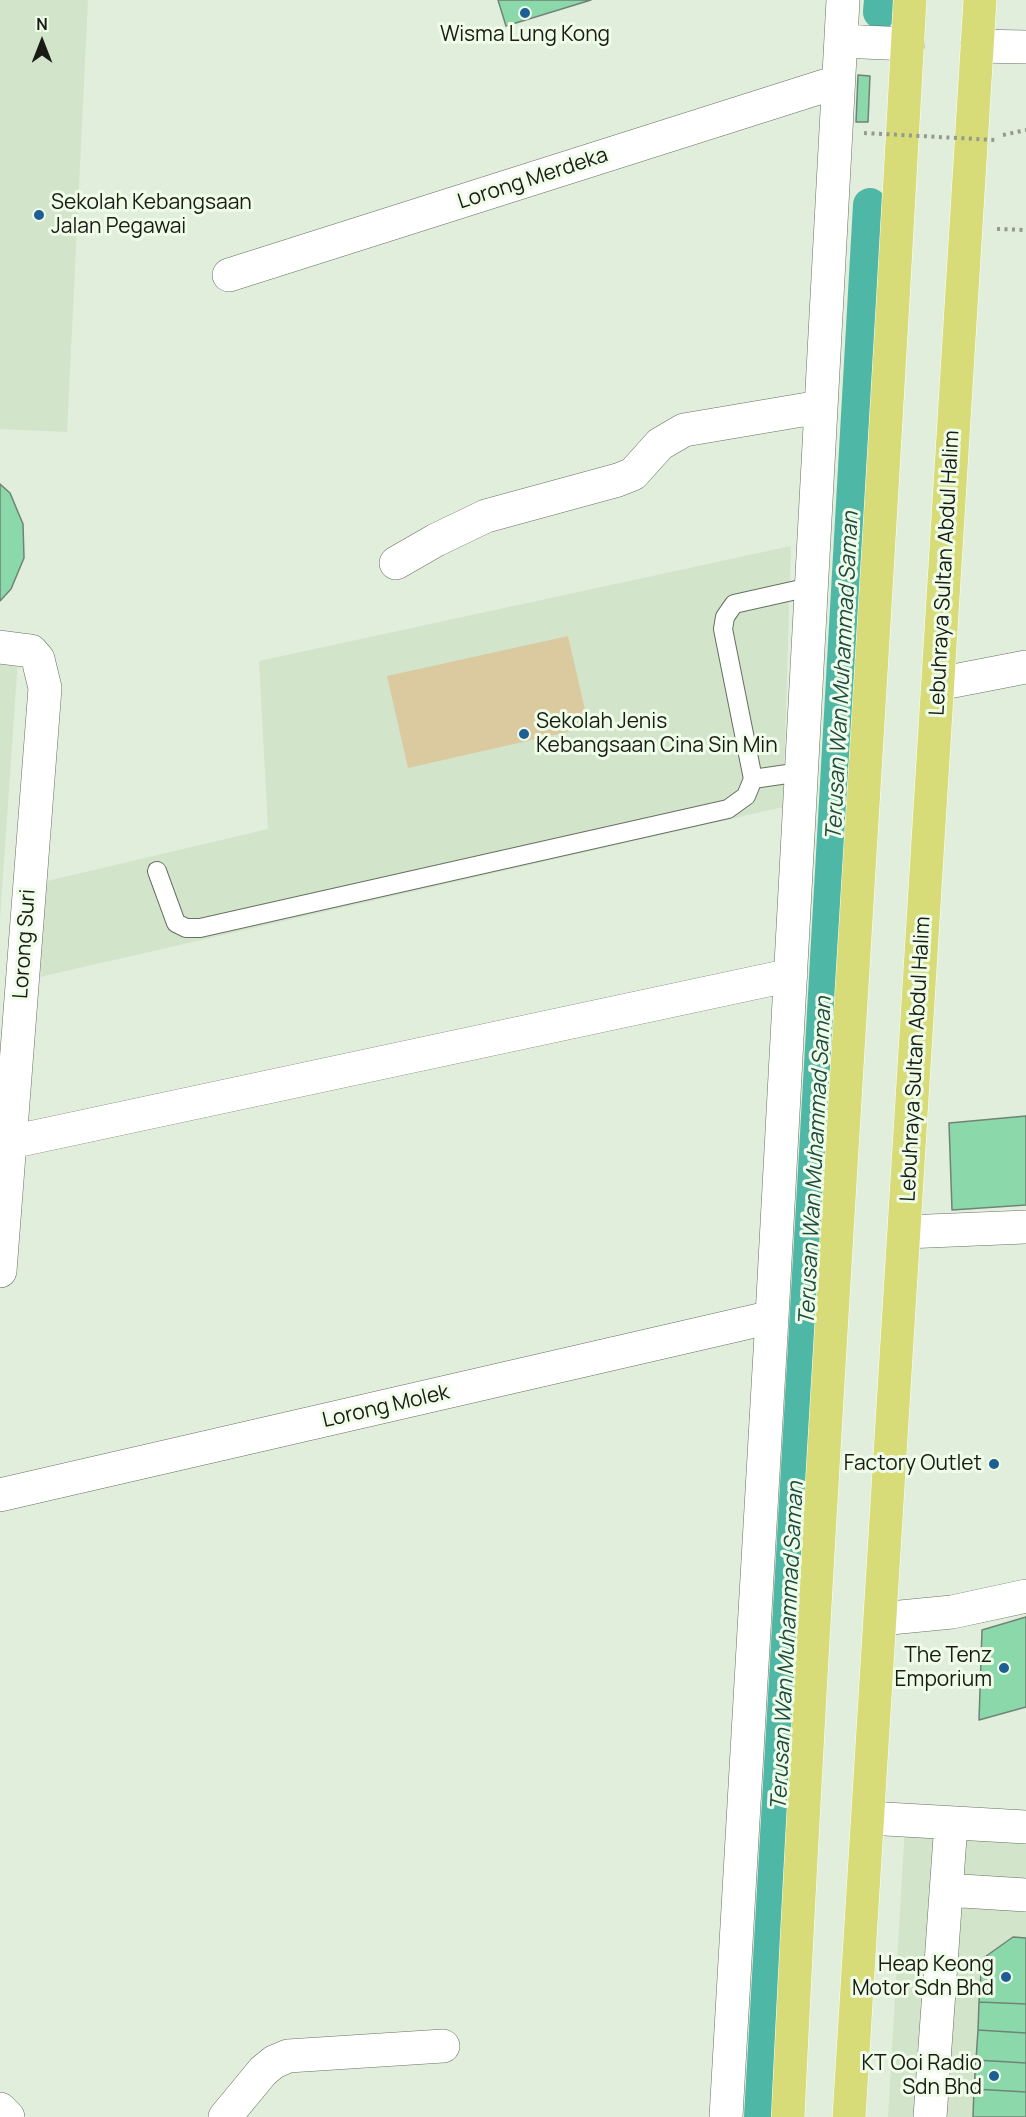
<!DOCTYPE html>
<style>
body{margin:0}
#map{position:relative;width:1026px;height:2117px;overflow:hidden;background:#e1eedb;font-family:Manrope,sans-serif}
canvas{display:block}
.north{position:absolute;left:12px;top:12px;width:60px;height:60px;-webkit-text-stroke:4px #effce8;paint-order:stroke;rotate:0deg;font-size:16px;font-weight:700;line-height:24px;text-align:center;color:#181c15}
.north::after{content:'';display:block;margin:auto;width:21px;height:27px;background:#181c15;clip-path:polygon(50% 0,100% 100%,50% 72%,0 100%)}
</style>
<div id="map">
<canvas width="1026" height="2117"></canvas>
<div class="north">N</div>
</div>
<script>
const ctx = document.querySelector('canvas').getContext('2d');
ctx.lineJoin = 'round';
function fillPath(path, color) { ctx.fillStyle = color; ctx.fill(path, 'evenodd'); }
function stroke(path, color, width, dash) { ctx.strokeStyle = color; ctx.lineWidth = width; ctx.lineCap = dash ? 'butt' : 'round'; ctx.setLineDash(dash || []); ctx.stroke(path); }
function label(font, color, halo, rows, align = 'center') {
  ctx.font = font + ' Manrope,sans-serif'; ctx.lineWidth = 6; ctx.setLineDash([]); ctx.textBaseline = 'middle'; ctx.strokeStyle = halo; ctx.fillStyle = color; for (const [text, x, y, turn = 0] of rows) {
    ctx.save(); ctx.translate(x, y); ctx.rotate((+turn || 0) * Math.PI / 180); ctx.textAlign = isNaN(turn) ? turn : align; if (halo) ctx.strokeText(text, 0, 0); ctx.fillText(text, 0, 0); ctx.restore();
  }
}
fillPath(new Path2D(`
 M0 0H88L67 432 0 429Z
 M791 546 783 807 31 979 43 882 268 829 259 661Z
 M0 658 18 659 0 919Z
 M906 1808 1026 1815V2117H888Z`), '#d2e4ca');
fillPath(new Path2D(`
 M568 636 589 727 408 768 387 676Z`), '#dbca9f');
stroke(new Path2D(`
 M880 12 881 0
 M761 2117 870 205`), '#4fb7a5', 34);
const building = new Path2D(`
 M498 0H591L506 26Z
 M858 75 870 76 868 122H856Z
 M0 484 10 493 23 524 24 558 11 589 0 601Z
 M1026 1116V1205L952 1210 949 1123Z
 M1026 1617V1707L979 1720 982 1630Z
 M1013 1937 1026 1938V2004L979 2002 982 1959Z
 M979 2002 1026 2004V2033L978 2030Z
 M978 2030 1026 2033V2063L976 2060Z
 M976 2060 1026 2063V2092L974 2089Z
 M974 2089 1026 2092V2117H973Z`);
fillPath(building, '#8bd8ab');
stroke(building, '#708377', 1.5);
const service = new Path2D(`
 M753 779 801 772
 M157 871 176 923 186 928H200L728 809 746 796 753 779 723 629 725 617 734 604 810 587`);
const minor = new Path2D(`
 M841 41 908 44
 M977 46 1026 47
 M229 275 837 82
 M396 563 436 540 486 516 618 480 633 474 660 444 684 430 820 407
 M0 647 31 651 38 659 45 688 0 1271
 M938 684 1026 667
 M11 1142 791 975
 M905 1232 1026 1227
 M0 1495 772 1317
 M880 1619 952 1612 1026 1596
 M868 1818 1026 1827
 M946 1890 1026 1895
 M0 2109 8 2117
 M225 2117 263 2071 274 2062 288 2056 443 2046
 M726 2117 772 1317 843 0
 M930 2117 951 1823`);
const primary = new Path2D(`
 M788 2117C814 1574 850 1032 882 489 891 326 902 163 910 0
 M849 2117 980 0`);
stroke(service, '#667160', 20);
stroke(minor, '#667160', 34);
stroke(primary, '#fff', 34);
stroke(new Path2D(`
 M1003 135 1026 130
 M997 229 1026 230`), '#929b8d', 4, [3, 4.5]);
stroke(service, '#fff', 18);
stroke(minor, '#fff', 33);
stroke(primary, '#d7dc79', 33);
stroke(new Path2D(`
 M864 133 995 140`), '#929b8d', 4, [3, 4.5]);
for (const [x, y, r, color] of [
 [525,13,6,"#1d5e93"],
 [39,215,6,"#1d5e93"],
 [524,734,6,"#1d5e93"],
 [994,1464,6,"#1d5e93"],
 [1004,1668,6,"#1d5e93"],
 [1006,1977,6,"#1d5e93"],
 [994,2076,6,"#1d5e93"]
]) { const dot = new Path2D(); dot.arc(x, y, r, 0, 2 * Math.PI); ctx.fillStyle = color; ctx.fill(dot); stroke(dot, '#effce8', 2); }
label('21px', '#181c15', '#effce8', [
 ["Wisma Lung Kong",525,35,"center"],
 ["Sekolah Kebangsaan",51,203,"left"],
 ["Jalan Pegawai",51,227,"left"],
 ["Sekolah Jenis",536,722,"left"],
 ["Kebangsaan Cina Sin Min",536,746,"left"],
 ["Factory Outlet",982,1464],
 ["The Tenz",992,1656],
 ["Emporium",992,1680],
 ["Heap Keong",994,1965],
 ["Motor Sdn Bhd",994,1989],
 ["KT Ooi Radio",982,2064],
 ["Sdn Bhd",982,2088]
], 'right');
label('21px', '#181c15', '#effce8', [
 ["Lorong Merdeka",533,179,-18],
 ["Lebuhraya Sultan Abdul Halim",945,573,-87],
 ["Lorong Suri",25,944,-86],
 ["Lebuhraya Sultan Abdul Halim",916,1059,-87],
 ["Lorong Molek",386,1407,-13]
]);
label('italic 22px', '#1d4a42', '#effce8', [
 ["Terusan Wan Muhammad Saman",843,676,-87],
 ["Terusan Wan Muhammad Saman",816,1161,-87],
 ["Terusan Wan Muhammad Saman",788,1646,-87]
]);
</script>
